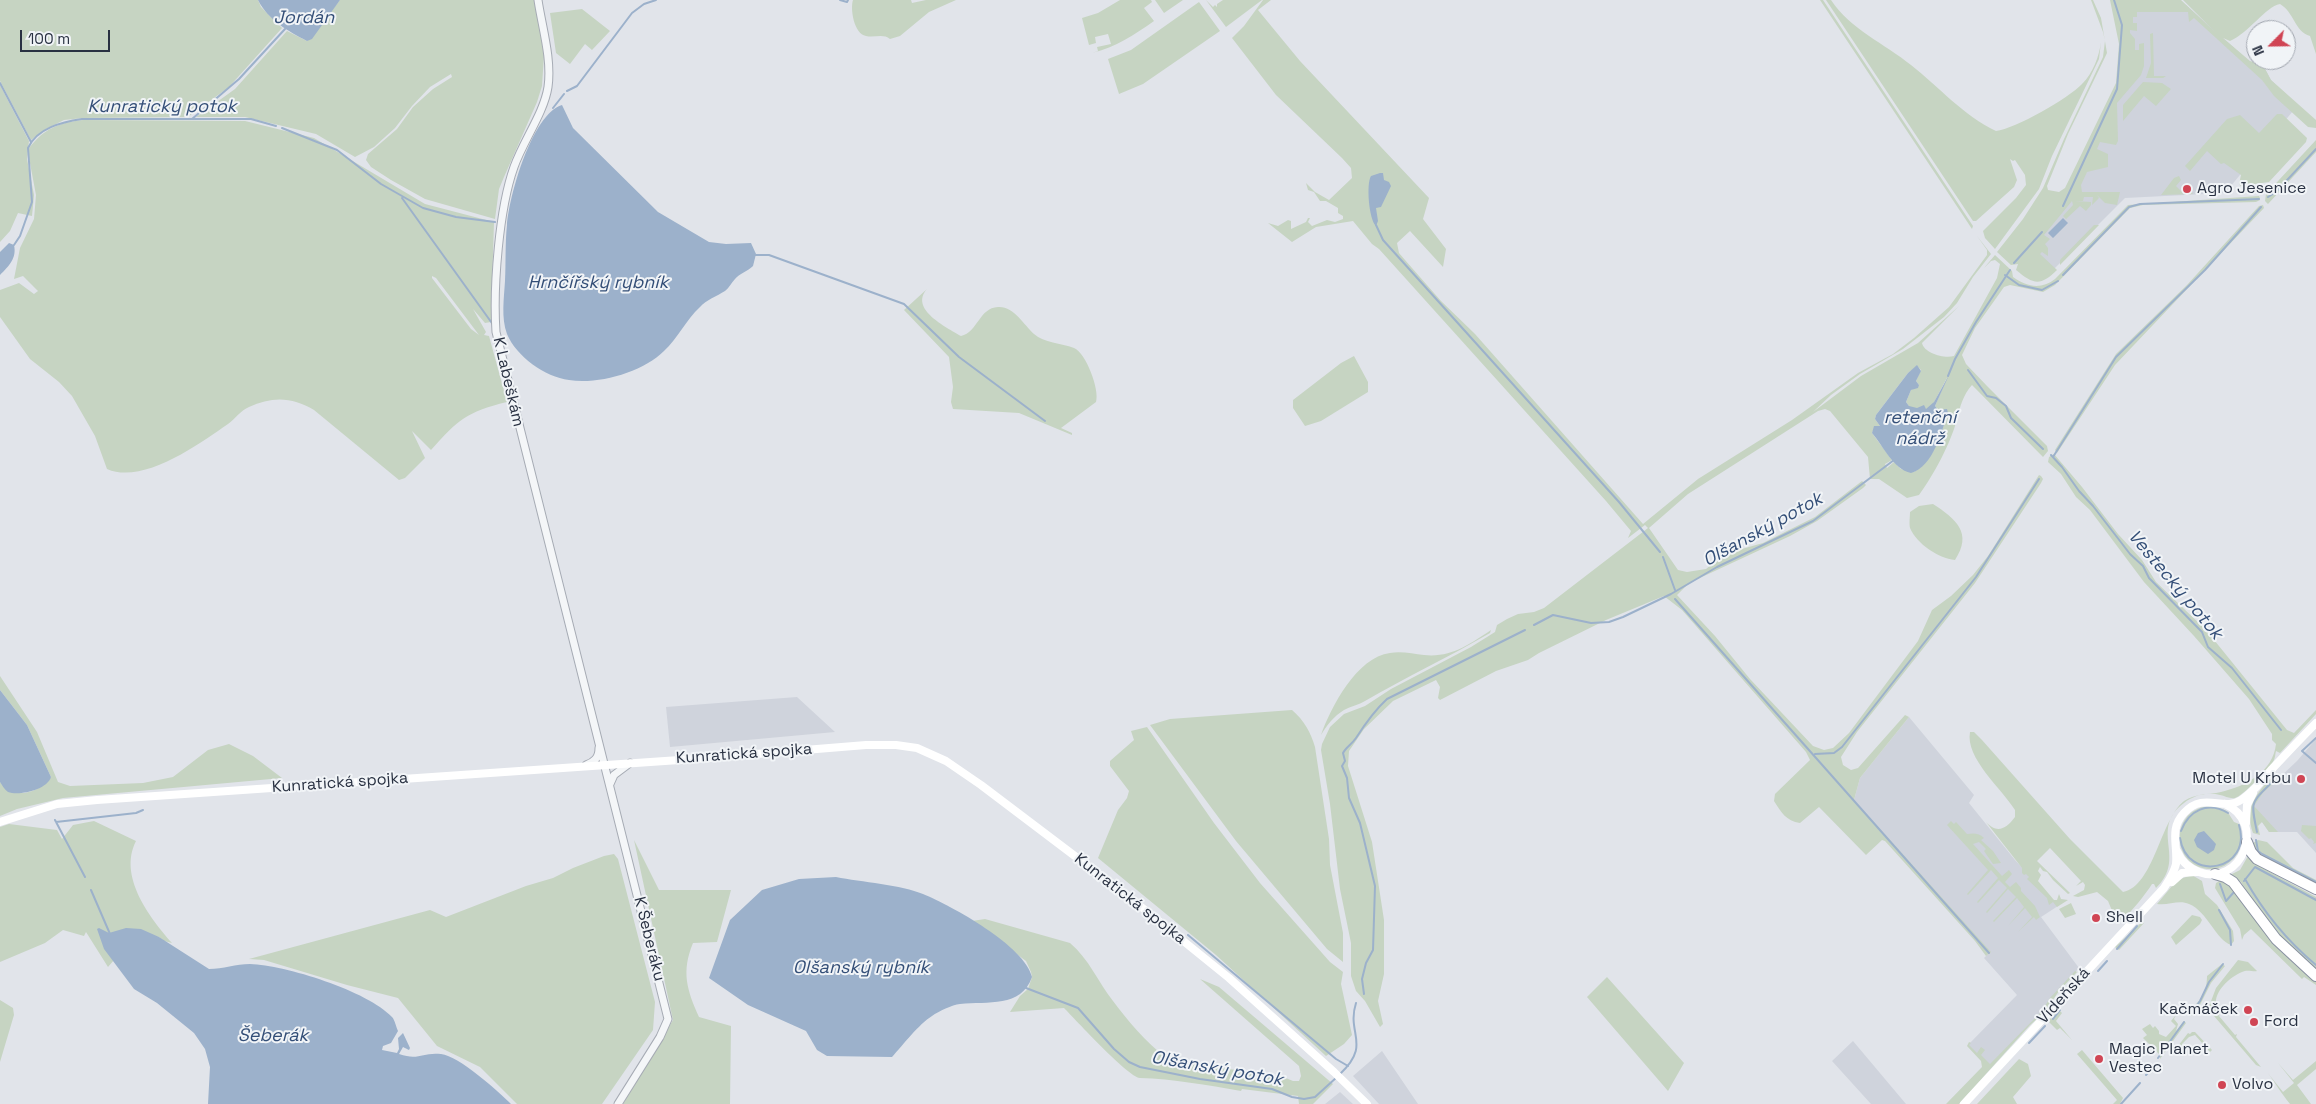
<!DOCTYPE html>
<meta charset="utf-8">
<style>
body{margin:0}
#map{position:relative;width:2316px;height:1104px;overflow:hidden;background:#e1e4ea;font-family:"Space Grotesk",sans-serif}
canvas{display:block}
.north{position:absolute;left:2246px;top:20px;width:50px;height:50px;box-sizing:border-box;background:#f1f4f7;border:1px solid #a1a6af;border-radius:50%;rotate:247deg;font-size:14px;font-weight:700;line-height:20px;text-align:center;color:#293142}
.north::after{content:'';display:block;margin:auto;width:18px;height:22px;background:#d04554;clip-path:polygon(50% 0,100% 100%,50% 72%,0 100%)}
.scale{position:absolute;left:20px;top:30px;width:90px;height:22px;box-sizing:border-box;border:2px solid #293142;border-top:0;padding-left:6px;font-size:15px;line-height:18px;white-space:nowrap;color:#293142;-webkit-text-stroke:4px #f1f4f7;paint-order:stroke}
</style>
<div id="map">
<canvas width="2316" height="1104"></canvas>
<div class="north">N</div>
<div class="scale">100 m</div>
</div>
<script>
const ctx = document.querySelector('canvas').getContext('2d');
ctx.lineJoin = 'round';
function fillPath(path, color) { ctx.fillStyle = color; ctx.fill(path, 'evenodd'); }
function stroke(path, color, width, dash) { ctx.strokeStyle = color; ctx.lineWidth = width; ctx.lineCap = dash ? 'butt' : 'round'; ctx.setLineDash(dash || []); ctx.stroke(path); }
function label(font, color, halo, rows, align = 'center') {
  ctx.font = font + ' "Space Grotesk",sans-serif'; ctx.lineWidth = 4; ctx.setLineDash([]); ctx.textBaseline = 'middle'; ctx.strokeStyle = halo; ctx.fillStyle = color; for (const [text, x, y, turn = 0] of rows) {
    ctx.save(); ctx.translate(x, y); ctx.rotate((+turn || 0) * Math.PI / 180); ctx.textAlign = isNaN(turn) ? turn : align; if (halo) ctx.strokeText(text, 0, 0); ctx.fillText(text, 0, 0); ctx.restore();
  }
}
fillPath(new Path2D(`
 M2186 5 2250 62 2263 65 2271 80 2298 105 2225 193 2125 198 2047 276 2017 270 2068 198 2117 89 2131 9Z
 M797 697 835 732 670 747 666 707Z
 M1909 717 1974 795 1969 803 2015 860 2058 906 2041 917 2079 968 2059 990 2049 1005 1990 1066 1968 1045 2017 995 1984 958 1990 952 1854 800 1860 778Z
 M2316 739V853L2297 832H2269L2262 822 2252 813 2254 804 2263 793 2297 761Z
 M1853 1041 1906 1104H1871L1832 1061Z
 M1382 1051 1418 1104H1379L1353 1076Z
 M1340 1092 1353 1104H1325Z`), '#cfd3dc');
fillPath(new Path2D(`
 M0 0H258L261 7 282 28 229 87 188 117 83 118 64 120 46 129 31 140 0 81Z
 M340 0H535L544 55 542 86 537 102 504 177 499 189 495 219 425 199 391 180 371 167 366 160 368 154 397 129 413 107 433 89 452 77 451 74 430 87 412 106 395 128 374 147 355 157 316 134 245 117H196L235 89 287 31 307 41Z
 M853 0H911L912 3 926 0H956L929 12 900 36 890 39C883 33 875 38 866 36 854 34 850 9 853 0Z
 M1120 0H1151L1152 2 1144 8 1154 21C1134 35 1116 47 1092 53L1098 51 1097 47 1111 44 1108 34 1095 37 1096 43 1089 45 1082 18 1098 13Z
 M1155 0H1183L1164 13Z
 M1206 0 1213 7 1215 5 1217 7V4L1223 0H1262L1226 27Z
 M1263 0H1271L1258 10 1300 61 1429 198 1423 219 1446 249 1443 267 1410 231 1397 243 1399 253 1405 260 1441 301 1475 334 1643 524 1698 479 1792 420 1858 373 1893 354 1914 338 1949 307 1987 255V250L1977 236 1991 254 1973 277 1957 303 1944 317 1903 349 1860 374 1831 395 1813 412 1861 376 1918 343 1959 306 1922 343C1924 353 1944 359 1954 356L1997 278 2000 264 1995 260 1991 261 1984 268 1995 255 2012 271 2013 277C2027 287 2041 290 2055 279L2128 205 2259 196 2260 198V200L2256 202 2143 205 2130 208 2055 285 2043 292 2010 285 2004 287 1975 328 1962 355 1966 364 1987 386 2047 446 2048 451 2043 457 1972 385C1963 395 1960 407 1957 419 1951 443 1933 476 1919 495L1907 498 1879 479H1870L1868 457 1830 411 1825 409 1818 411 1688 494 1649 528 1678 570 1687 572 1706 569 1724 554 1763 543 1815 517 1862 481 1866 485 1863 488 1817 521 1790 536 1689 583 1677 595 1715 636 1750 679 1813 746 1824 750 1833 748 1849 733 1918 641 1932 610 1951 596 1973 575 1988 556 2039 475 2041 476 2043 479 2041 483 1975 583 1857 732 1841 757 1843 765 1851 770 1858 768 1905 715 1909 717 1860 778 1854 800 1991 952 1986 956 1975 941 1885 841 1882 840 1866 855 1819 807 1800 823C1786 821 1781 812 1774 801L1775 794 1810 760 1806 752 1682 610 1664 596 1606 620 1539 653 1528 660 1496 671 1440 700 1438 698 1440 687 1436 680 1393 701 1364 729 1349 751 1348 766 1372 842 1384 920V974L1378 1001 1383 1024 1380 1027 1365 1001 1356 991 1351 976V943L1340 889 1330 804 1321 750 1322 744 1330 727 1344 714 1365 706 1391 689 1471 647 1495 632 1497 625 1507 619 1518 614 1534 612 1544 608 1648 528 1645 525 1628 538 1631 531 1606 501 1379 249 1372 244 1353 221 1316 227 1292 242 1268 223 1278 226 1288 220 1291 221V229L1306 222 1308 218H1310L1308 222 1312 226 1327 220 1335 222 1343 219V216L1338 213V208L1326 201H1320L1314 192 1308 190 1306 183 1315 192 1329 200 1352 178 1351 168 1342 158 1276 95 1232 38 1244 26ZM1917 366 1921 370 1916 381 1919 385 1911 390 1906 402 1909 406 1908 408 1927 409 1932 406 1948 376 1935 406 1938 410 1948 413C1941 433 1934 460 1914 472L1901 469 1894 462 1887 468 1885 464 1892 460 1872 433 1875 426H1880L1875 419 1876 415 1908 373Z
 M1820 0H1823L1973 226 1972 229Z
 M1826 0H1831C1850 29 1885 44 1911 65 1939 87 1964 116 1996 131 2015 129 2069 98 2082 84 2093 73 2099 57 2101 42L2099 59 2052 156 2039 189 1995 249 1985 238 1983 231 2016 198 2026 185 2025 175 2015 160 2013 161 2010 159 2017 180 2014 187 1976 221H1973Z
 M2091 0H2093L2101 18 2107 53 2068 134 2047 186 2048 190 2059 192 2065 188 2116 83 2119 44 2110 0H2181L2216 33 2183 0H2316V54L2310 36C2295 32 2294 12 2280 4 2265 7 2249 33 2230 41L2223 38 2250 61 2263 65 2271 80 2316 120V128L2308 127 2274 96 2262 80 2194 18 2189 22 2188 12H2137V17H2133V23H2137V31L2130 30V33L2135 39V50H2139V44L2144 43V66L2141 75 2117 103 2118 141 2116 145 2100 142 2097 149 2108 154V167L2087 172 2081 185 2082 192H2120L2117 205 2105 203 2097 195 2099 198 2092 205 2093 197H2084L2083 201H2075L2091 202V205L2086 211 2080 206 2066 219 2063 216 2073 205 2072 201 2044 235 2050 239 2045 244 2048 248V256L2042 252 2040 254 2057 270C2040 287 2033 284 2016 270L2018 264 2011 265 1997 252 2023 219 2043 188 2064 139 2103 57 2105 41 2103 32Z
 M1199 2 1220 31 1143 84 1119 94 1108 59 1131 50Z
 M582 9 610 31 592 50 585 44 570 64 556 53 550 13Z
 M2153 33 2154 76H2166L2163 78H2146L2151 63 2150 34Z
 M2143 82 2162 83 2171 89 2156 106 2144 96 2123 121V105Z
 M0 85 29 141 27 159 34 195 32 216 18 213 10 231 0 242Z
 M2277 114H2282L2307 138 2306 142 2269 182 2241 186 2239 184 2241 175 2224 163 2221 164 2207 151 2190 171 2185 166 2227 119 2240 115 2259 133Z
 M83 120 245 121 314 138 425 204 494 222 491 322 485 323 473 309 486 332 484 335 489 336 507 402C466 412 458 420 431 450L412 431 425 458 405 478 399 480 314 410C293 397 272 396 249 407 241 410 235 419 228 424 199 444 143 485 107 469L95 436 72 396 59 382 30 359 0 317V290L19 283 34 294 38 291 23 276 14 279 20 248 34 219 36 195 29 158V148C45 128 58 123 83 120ZM432 276 436 278 479 335 471 329 432 278Z
 M2316 140V152L2268 204 2265 201 2266 194Z
 M2179 176 2181 180 2176 186 2184 194 2189 189 2193 194 2161 195 2174 178Z
 M2263 205 2264 208 2115 365 2057 453 2055 450 2116 354 2187 285 2259 206Z
 M2094 225H2099L2060 265V260Z
 M927 289C909 309 946 327 961 336 978 332 979 308 998 307 1014 306 1024 325 1034 334 1044 343 1061 343 1074 348 1086 353 1100 390 1096 402L1061 428 1072 433V435L1019 413 953 409 951 402 953 387 949 357 904 310Z
 M1354 356 1368 382V392L1321 421 1305 426 1293 408V400L1341 363Z
 M2054 454 2082 487 2118 534 2142 560 2156 582 2206 630 2287 730 2294 733 2316 710V714L2280 753 2276 751C2275 755 2275 759 2273 762 2268 769 2243 796 2235 798 2230 799 2225 796 2220 795 2208 792 2194 795 2184 803 2148 830 2188 858 2156 888L2154 884H2152C2148 891 2127 918 2121 920L2115 917 2116 914 2113 913 2108 901 2097 892 2078 897 2073 896 2084 890 2085 885 2083 882 2076 886 2081 881 2050 848 2037 861 2070 893 2068 894 2053 880 2047 872 2043 871 2040 867 2038 871 2041 875 2038 881 2054 900H2057L2059 894 2061 899 2068 900 2057 907 2053 902 2049 905 2047 898 2027 879 2029 877 2026 874 2024 875 2022 873V868L1986 822C1997 834 2006 829 2015 817V810C2002 789 1965 758 1970 732H1974L1982 740 2070 839 2123 892C2154 886 2160 820 2184 801 2196 793 2208 795 2221 792 2246 786 2273 772 2276 744L2272 740V734L2249 699 2194 636 2144 582 2090 510 2076 497 2061 474 2048 462 2049 457Z
 M1933 504C1956 519 1973 533 1955 560 1938 558 1917 544 1910 528 1909 523 1910 516 1910 512L1919 506Z
 M1491 630 1490 633C1449 657 1406 677 1365 701 1359 705 1351 706 1344 710 1334 716 1327 725 1321 735 1331 707 1357 657 1390 653 1402 651 1413 654 1424 655 1451 658 1470 644 1491 630Z
 M0 676 37 732 58 782 70 786 143 783 173 777 208 750 229 744 253 756 282 778 63 798 17 809 0 816V782C14 800 38 794 51 777L27 725 0 690Z
 M1292 710C1304 720 1311 733 1315 747L1329 839 1330 865 1343 933V962L1327 949 1236 841 1150 725 1170 719Z
 M1147 727 1214 823 1260 883 1330 962 1343 972 1341 984 1352 1035 1344 1044 1326 1056 1216 955 1098 858 1118 810 1127 798 1129 791 1110 766V761L1134 740 1131 731Z
 M2270 779 2276 781 2263 793 2254 806 2278 832H2269L2262 822 2258 826 2260 835 2253 833C2245 809 2254 796 2270 779Z
 M2215 806 2227 811 2234 822 2239 824C2243 836 2243 847 2235 857 2229 864 2221 869 2212 869 2168 869 2169 803 2215 806Z
 M94 821 136 841C118 876 149 917 172 943L164 941 159 937 110 933 104 936 114 960 108 967 86 932 84 936 63 930 45 943 0 962V827L9 824 57 830 62 839 73 825Z
 M1951 821 1954 824 1956 822 1967 834C1974 833 1979 833 1984 838L1981 840 1993 851 2001 863 1993 864 1984 851 1986 849 1979 842 1973 844 2002 876 2009 870 2012 874 2005 882 2010 887 2016 882 2021 888V891L2035 906 2040 917 2036 920 2034 917 2018 932 2032 917 2025 908 2008 926 2024 907 2017 898 1994 922 1993 921 2016 897 2008 889 1987 913 1986 912 2007 888 1999 880 1978 903 1977 902 1998 878 1991 870 1968 895 1967 894 1988 870 1947 825Z
 M2302 825 2316 826V843L2313 844 2314 842 2311 838 2309 839 2301 831Z
 M634 840 659 890H731L717 942 693 943C681 972 687 990 699 1017L731 1026 730 1104H623L673 1020Z
 M2258 840 2267 842 2293 868 2316 880V887L2257 855 2253 843Z
 M614 854 618 859 655 1002 653 1030 602 1104H517L480 1067 437 1046 398 998 347 985 264 960 249 959 430 910 446 917 526 886 553 878 573 868 604 856Z
 M2248 856 2255 864 2316 897V972L2287 947 2260 912 2241 882 2230 875 2240 870Z
 M2192 875 2202 881 2205 894 2217 905 2233 931 2234 941 2231 945C2216 940 2207 911 2189 904 2179 899 2168 906 2157 904L2177 880Z
 M2221 880H2226C2254 917 2280 952 2316 981V985L2304 977 2302 979 2251 929 2244 935 2242 940 2240 929 2215 888 2216 883Z
 M2071 903 2076 914 2065 918 2059 909Z
 M2192 915 2200 917 2202 920 2200 924 2176 945 2171 937Z
 M985 919 1070 943C1089 959 1098 982 1113 1001 1127 1020 1147 1043 1165 1057 1171 1062 1266 1074 1281 1076L1293 1081H1299L1301 1076 1299 1066 1200 979 1219 987 1333 1084 1313 1104H1299L1298 1096 1242 1089 1241 1091C1207 1085 1173 1079 1140 1078 1128 1077 1075 1019 1064 1008L1010 1012 1020 996 1028 989 1032 977 1031 972 1026 961 972 921Z
 M2142 922 2144 923 2119 950 2115 947Z
 M2238 960 2248 962 2257 971C2253 972 2247 969 2242 972 2230 977 2214 991 2216 1005L2221 1012 2219 1016 2235 1035 2237 1034 2236 1037 2261 1067 2256 1065 2208 1009 2216 988Z
 M2222 964 2225 966 2211 983 2200 1005 2192 1016 2183 1009 2188 1012C2199 1002 2207 994 2207 976Z
 M2075 971 2077 972 2059 991 2044 1013 2030 1025 1959 1104H1946L1982 1067 1981 1061 1967 1046 1969 1042 1971 1043 1969 1045 1977 1053 1981 1047 1985 1050 1981 1055 1990 1064 2042 1011 2050 998Z
 M1607 977 1684 1063 1668 1091 1587 997Z
 M0 1000 13 1008 14 1015 0 1062Z
 M2058 1009 2062 1013 2056 1021 2072 1040 2060 1028 2057 1030 2049 1022 2051 1017Z
 M2176 1015 2174 1019 2178 1024 2176 1031 2184 1021 2186 1023 2160 1059V1055L2143 1038 2147 1035 2142 1029 2150 1024 2153 1028 2155 1026 2159 1031V1034L2166 1037 2176 1026 2171 1021Z
 M2192 1032H2195L2212 1050 2210 1052 2195 1035 2189 1037 2182 1044 2184 1049 2177 1055 2175 1050 2188 1033 2190 1034Z
 M2082 1050 2123 1098 2120 1104H2113L2117 1100 2077 1054Z
 M2019 1059 2028 1064 2031 1076 2013 1097 2017 1104H1977Z
 M2316 1061V1069L2297 1085 2311 1104H2290C2281 1093 2276 1084 2267 1072L2283 1092 2294 1083 2278 1063 2293 1080Z`), '#c6d4c2');
fillPath(new Path2D(`
 M258 0H340L312 39 307 41C288 31 268 20 258 0Z
 M562 105 573 128 658 212 709 242 726 244 751 243 756 254 753 266C748 271 739 274 735 279 731 283 729 288 725 291 717 296 706 300 700 307 686 320 678 338 664 351 643 372 598 385 569 380 545 377 516 356 507 334 501 318 504 298 505 281 506 263 505 243 507 225 509 196 532 114 562 105Z
 M1380 173H1383L1384 180 1389 182 1391 186 1381 207 1376 208 1378 221 1376 226C1369 220 1366 184 1371 176Z
 M2063 218 2068 223 2053 238 2048 233Z
 M9 243 14 245C17 258 9 266 0 275V252Z
 M1917 365 1921 371 1916 381 1919 385 1918 388 1911 390 1906 402 1909 406 1917 408 1924 405 1926 409 1934 402 1949 375 1935 406 1938 410 1947 409 1948 413C1941 432 1934 466 1911 473 1893 469 1884 447 1872 433L1874 426H1880L1875 419 1876 415 1908 373Z
 M0 690 27 725 51 777C47 790 19 796 8 792 5 790 2 785 0 782Z
 M2204 831 2216 844 2214 850 2208 854 2197 847 2194 840 2198 833Z
 M836 877C861 882 902 885 923 894 952 906 1025 946 1032 977 1021 1008 988 1001 960 1004 952 1005 939 1011 932 1016 919 1024 903 1045 892 1057L827 1056 817 1050 806 1031 748 1005 709 978 730 920 762 890 799 879Z
 M99 928 109 933 126 928 141 929 159 937 209 969C223 969 236 964 250 964 285 965 368 991 392 1017 395 1020 396 1027 398 1031L391 1043 383 1046 382 1050 397 1053 399 1049 398 1038 403 1033 410 1048 409 1050 403 1047 399 1054C419 1061 422 1052 441 1054 459 1056 498 1091 511 1104H208L210 1067 205 1049 194 1033 157 1003 134 989 104 949 97 929Z`), '#9cb1cb');
stroke(new Path2D(`
 M840 0 847 2 848 0
 M0 83 31 142
 M567 91 577 86 632 13 644 4 656 0
 M553 108 564 94
 M192 119 239 79 285 29
 M282 128 337 150 381 184 423 208 456 217 495 222
 M2268 197 2276 192 2316 149
 M402 198 494 326
 M2063 206 2117 89 2122 25 2114 0
 M1376 225 1383 240 1619 502 1660 552
 M14 245 20 236 32 202 28 148C37 128 62 122 82 119H251L276 126
 M753 255H769L904 304 959 357 1045 421
 M2014 263 2042 232
 M2005 275 2019 285 2042 290 2058 281
 M2063 275 2129 207 2140 204 2259 199
 M1968 370 1987 396 1996 398 2006 406 2011 418 2043 449
 M1948 376 1955 359 1976 322 2010 270
 M2051 455 2062 467 2079 491 2093 506 2130 554 2143 566 2149 578 2202 632 2208 647 2232 668 2281 730
 M2053 457 2116 357 2205 270 2261 207
 M1663 557 1675 590
 M1675 599 1989 953
 M1534 625 1553 615 1591 623 1609 622 1623 617 1671 594 1717 567 1813 521 1894 460
 M2316 738 2302 751 2316 763
 M1815 754 1834 753 1842 747 1976 577 2039 479
 M55 820 85 877
 M56 822 136 813 143 810
 M2181 831C2189 810 2208 801 2228 813
 M2257 832C2250 799 2251 804 2274 780
 M2180 838C2187 884 2253 870 2239 825
 M2256 840 2258 851 2262 854 2316 882
 M2245 879C2264 913 2286 940 2316 965
 M2244 881 2255 867 2316 900
 M2220 884 2226 901 2234 892
 M91 890 110 934
 M2219 910 2230 930 2231 945
 M1188 935 1336 1059 1348 1066
 M2117 949 2137 926
 M2098 971 2107 961
 M1026 988 1078 1008 1114 1049 1129 1062 1140 1067 1200 1079 1272 1089 1292 1097 1304 1099 1315 1097 1337 1077
 M1364 994 1362 979 1366 963 1373 950 1375 886 1360 823 1349 798 1347 778 1342 766 1345 761 1343 753C1346 747 1352 744 1356 738 1365 724 1375 710 1387 699L1525 630
 M2190 1015 2200 1001 2209 982 2223 964
 M2053 1019 2060 1010
 M2029 1043 2045 1026
 M2158 1058 2184 1022
 M1340 1074C1372 1044 1346 1034 1356 1003
 M2146 1075 2153 1067
 M2121 1104 2140 1083`), '#9cb1cb', 2);
const tertiary = new Path2D(`
 M538 0C542 27 552 59 548 87 544 113 523 141 514 167 499 209 493 287 496 332L668 1019 660 1037 618 1104
 M586 765C594 762 599 758 599 748
 M610 784 614 775 630 763`);
const motorway = new Path2D(`
 M2247 842 2251 852 2257 859 2316 889
 M2215 874 2225 877 2233 882 2276 939 2316 976`);
stroke(tertiary, '#a6abb4', 9);
stroke(motorway, '#8991a1', 12);
stroke(tertiary, '#f4f6f8', 7);
stroke(new Path2D(`
 M0 822 57 804 97 800 694 759 866 745H896L917 748 946 761 981 785 1129 897 1229 978 1334 1072 1367 1104
 M2246 823 2247 805 2253 793
 M2177 851C2181 861 2189 868 2199 872 2241 888 2268 823 2225 804
 M2172 882 2182 873 2196 872
 M1964 1104 2164 888C2169 880 2174 873 2176 864 2178 845 2169 829 2184 813 2204 791 2223 812 2241 800 2253 792 2262 781 2271 770 2286 754 2301 738 2316 723`), '#fff', 8);
stroke(motorway, '#fff', 10);
for (const [x, y, r, color] of [
 [2187,189,5,"#d04554"],
 [2301,779,5,"#d04554"],
 [2096,918,5,"#d04554"],
 [2248,1010,5,"#d04554"],
 [2254,1022,5,"#d04554"],
 [2099,1059,5,"#d04554"],
 [2222,1085,5,"#d04554"]
]) { const dot = new Path2D(); dot.arc(x, y, r, 0, 2 * Math.PI); ctx.fillStyle = color; ctx.fill(dot); stroke(dot, '#f1f4f7', 2); }
label('16px', '#293142', '#f1f4f7', [
 ["Agro Jesenice",2197,189],
 ["Motel U Krbu",2291,779,"right"],
 ["Shell",2106,918],
 ["Kačmáček",2238,1010,"right"],
 ["Ford",2264,1022],
 ["Magic Planet",2109,1050],
 ["Vestec",2109,1068],
 ["Volvo",2232,1085]
], 'left');
label('16px', '#293142', '#f1f4f7', [
 ["K Labeškám",508,382,77],
 ["Kunratická spojka",744,754,-4],
 ["Kunratická spojka",340,783,-4],
 ["Kunratická spojka",1130,899,38],
 ["K Šeberáku",649,939,76],
 ["Vídeňská",2064,996,-48]
]);
label('italic 18px', '#334e77', '#f1f4f7', [
 ["Jordán",304,18],
 ["Kunratický potok",162,107],
 ["Hrnčířský rybník",598,283],
 ["retenční",1920,418],
 ["nádrž",1920,439],
 ["Olšanský potok",1763,530,-29],
 ["Vestecký potok",2175,585,50],
 ["Olšanský rybník",861,968],
 ["Šeberák",273,1036],
 ["Olšanský potok",1217,1069,10]
]);
</script>
